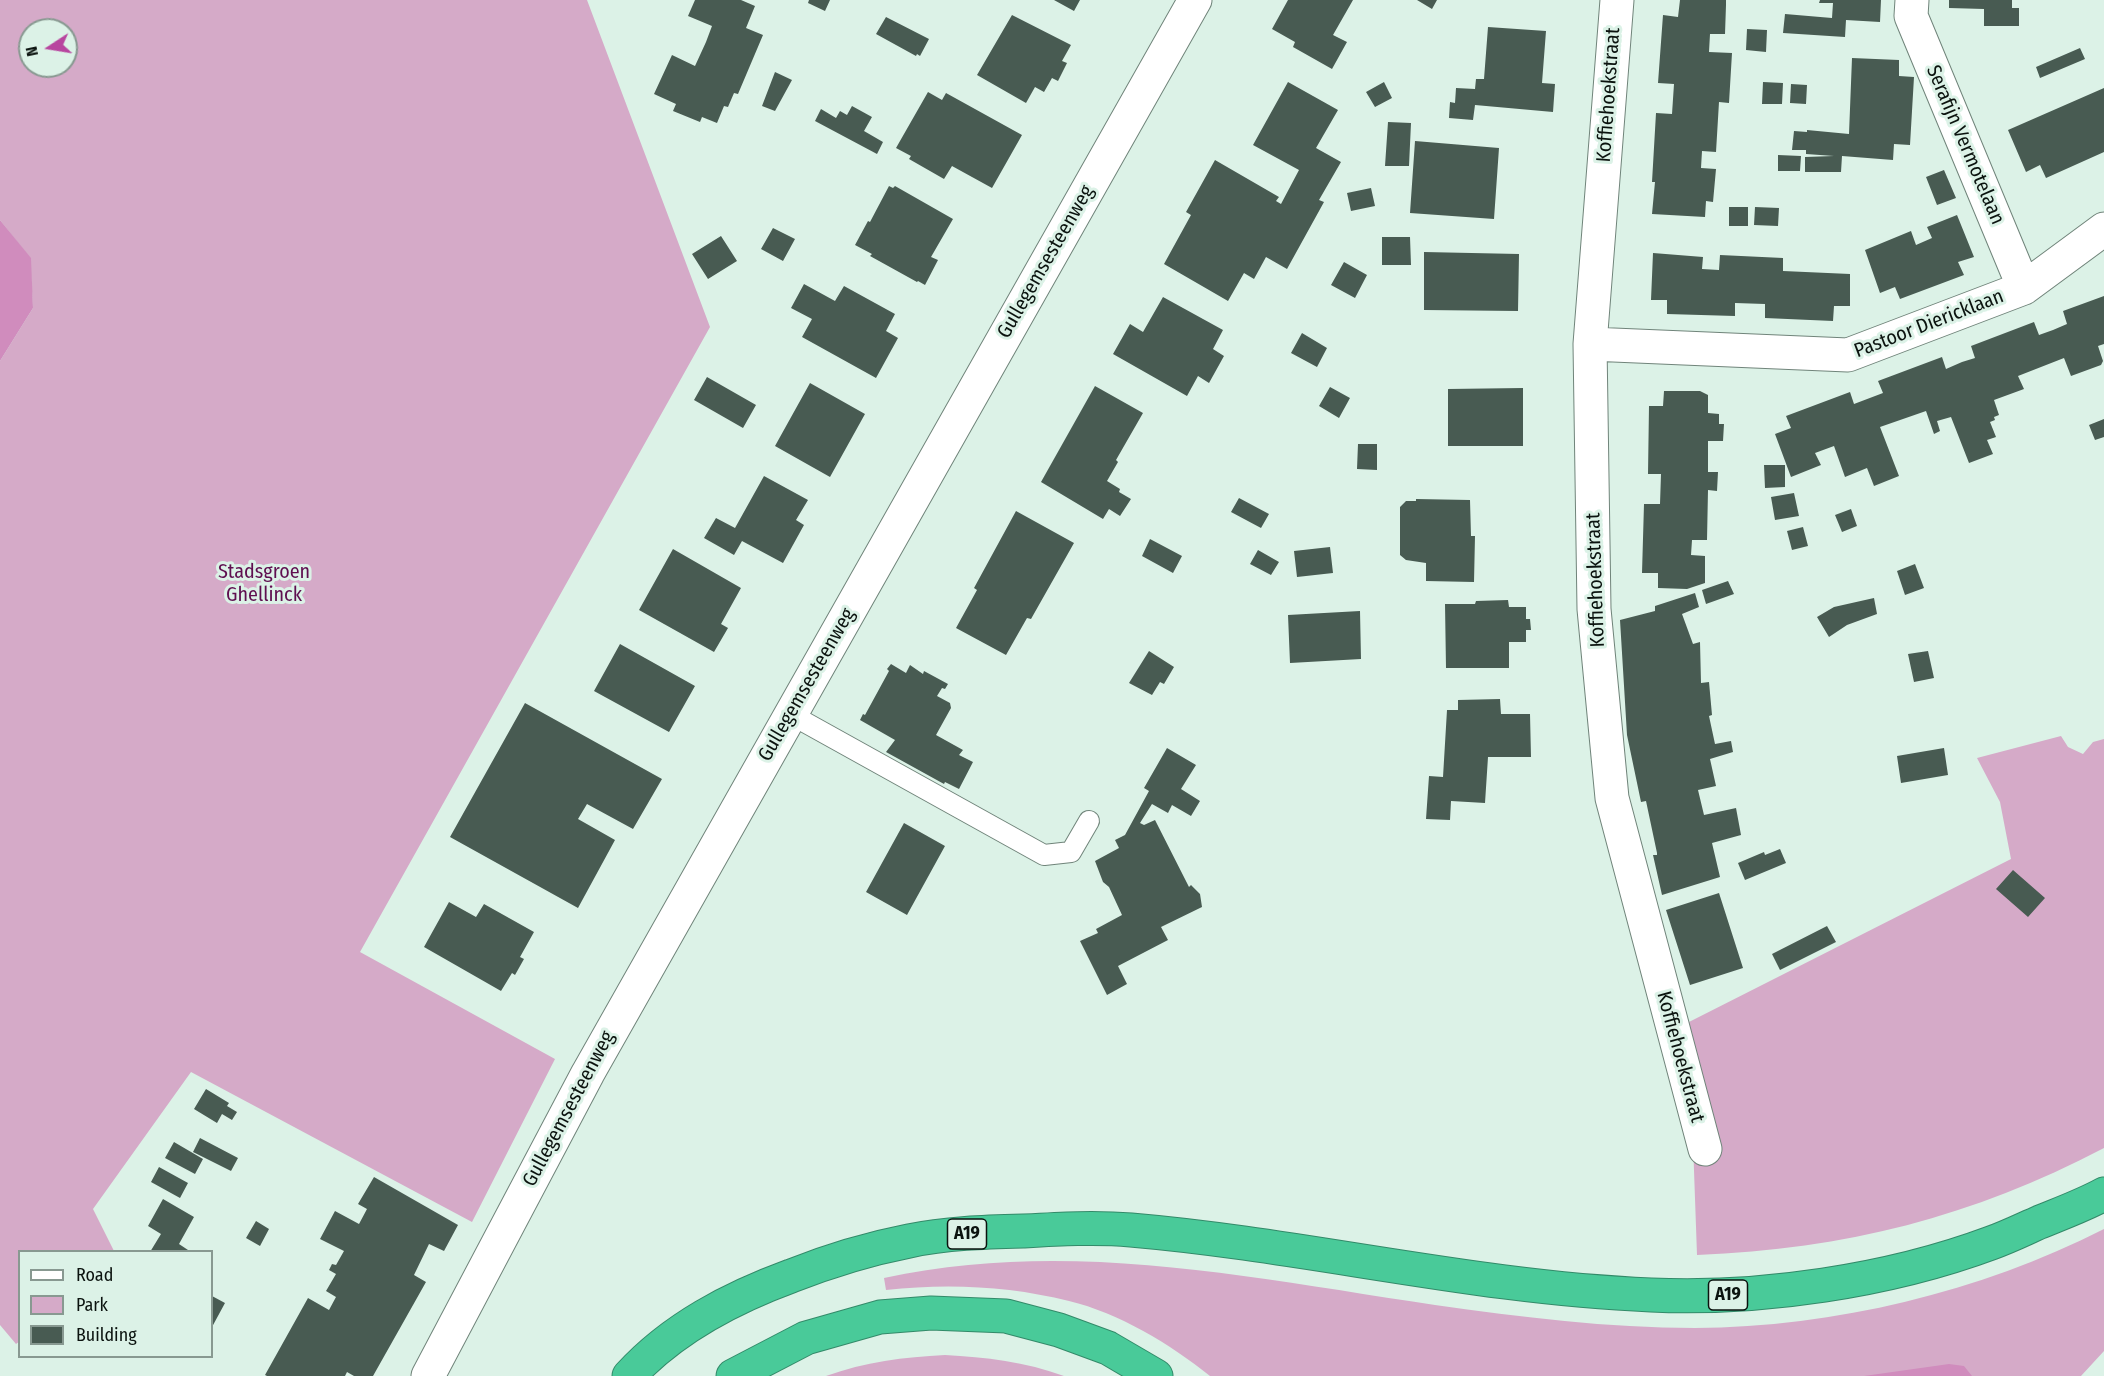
<!DOCTYPE html>
<style>
body{margin:0}
#map{position:relative;width:2104px;height:1376px;overflow:hidden;background:#dcf2e7;font-family:"Fira Sans Condensed",sans-serif}
canvas{display:block}
.legend{position:absolute;left:18px;top:1250px;width:195px;height:108px;box-sizing:border-box;background:#dcf2e7;border:2px solid #889991;margin:0;padding:8px 10px;list-style:none;font-size:18px;color:#0b130f}
.legend li{display:flex;align-items:center;gap:12px;height:30px}
.legend b{width:30px;border:2px solid #889991}
.north{position:absolute;left:18px;top:18px;width:60px;height:60px;box-sizing:border-box;background:#dcf2e7;border:2px solid #889991;border-radius:50%;rotate:258deg;font-size:16px;font-weight:700;line-height:24px;text-align:center;color:#0b130f}
.north::after{content:'';display:block;margin:auto;width:21px;height:27px;background:#b8459f;clip-path:polygon(50% 0,100% 100%,50% 72%,0 100%)}
</style>
<div id="map">
<canvas width="2104" height="1376"></canvas>
<ul class="legend">
<li><b style="height:8px;background:#fff"></b>Road</li>
<li><b style="height:16px;background:#d5aac8"></b>Park</li>
<li><b style="height:16px;background:#485b52"></b>Building</li>
</ul>
<div class="north">N</div>
</div>
<script>
const ctx = document.querySelector('canvas').getContext('2d');
ctx.lineJoin = 'round';
function fillPath(path, color) { ctx.fillStyle = color; ctx.fill(path, 'evenodd'); }
function stroke(path, color, width, dash) { ctx.strokeStyle = color; ctx.lineWidth = width; ctx.lineCap = dash ? 'butt' : 'round'; ctx.setLineDash(dash || []); ctx.stroke(path); }
function label(font, color, halo, rows, align = 'center') {
  ctx.font = font + ' "Fira Sans Condensed",sans-serif'; ctx.lineWidth = 6; ctx.setLineDash([]); ctx.textBaseline = 'middle'; ctx.strokeStyle = halo; ctx.fillStyle = color; for (const [text, x, y, turn = 0] of rows) {
    ctx.save(); ctx.translate(x, y); ctx.rotate((+turn || 0) * Math.PI / 180); ctx.textAlign = isNaN(turn) ? turn : align; if (halo) ctx.strokeText(text, 0, 0); ctx.fillText(text, 0, 0); ctx.restore();
  }
}
fillPath(new Path2D(`
 M0 0H587L710 327 360 952 555 1059 472 1222 191 1072 93 1209 114 1251 20 1252V1341L16 1344 0 1325V361L33 308 30 258 0 220ZM30 30H66V66H30Z
 M2061 736 2068 747 2083 754 2093 742 2104 739V1148C1972 1217 1846 1249 1697 1255L1693 1142 1717 1134 1689 1022 2011 859 2000 802 1977 758Z
 M2104 1229V1351L2081 1376H1210C1170 1344 1119 1313 1069 1301 1010 1286 947 1283 886 1290L884 1278C1070 1238 1251 1278 1435 1305 1521 1317 1608 1328 1695 1328 1835 1327 1980 1292 2104 1229Z
 M945 1355C985 1357 1026 1362 1064 1376H826C865 1362 904 1357 945 1355Z`), '#d5aac8');
fillPath(new Path2D(`
 M0 220 31 258 33 308 0 361Z
 M1949 1364 1964 1366 1972 1376H1864Z`), '#d08cbd');
fillPath(new Path2D(`
 M695 0H741L755 6 746 28 763 35 738 94 734 93 728 107 724 106 717 123 702 117 700 122 673 111 676 104 654 94 672 55 695 66 706 42 712 26 688 16Z
 M809 0H830L825 11 808 3Z
 M1054 0H1080L1074 11Z
 M1288 0H1353L1333 35 1347 42 1332 69 1293 47 1295 42 1272 29Z
 M1417 0H1437L1432 9Z
 M1680 0H1726V5L1725 34H1710L1709 52 1732 53 1729 103 1719 102 1716 152 1702 151 1701 168 1716 169 1713 202 1706 201 1705 217 1652 214 1655 182H1652L1656 113 1672 114 1674 84 1658 83 1663 15 1678 17Z
 M1820 0H1881L1880 22 1846 20 1845 37 1783 33 1785 14 1832 18 1833 3H1819Z
 M1949 0H2012V8H2019V26H1984V9L1949 8Z
 M1012 15 1071 45 1062 61 1067 63 1058 81 1052 78 1044 92 1035 87 1026 103 977 75Z
 M886 17 929 39 920 56 917 54 916 56 876 34Z
 M1488 27 1546 31 1542 83 1555 84 1553 112 1475 105 1473 120 1449 118 1450 102 1455 103 1456 88 1475 89 1476 79H1484Z
 M1747 29 1767 30 1766 52 1746 50Z
 M2080 48 2085 59 2040 78 2036 67Z
 M1852 58 1899 60V76L1914 77 1910 145 1894 144 1893 160 1842 156 1841 172H1805V157L1834 156 1806 154V150H1792L1794 131 1807 132V130L1849 134Z
 M775 72 792 80 775 111 762 106Z
 M1288 82 1338 110 1316 148 1341 162 1319 200 1324 202 1287 269 1266 257 1254 279 1244 273 1228 301 1164 264 1191 215 1186 212 1215 160 1279 197 1276 201 1281 204 1299 170 1253 145Z
 M1384 82 1392 98 1375 107 1366 92Z
 M1763 82 1783 83 1782 104H1762Z
 M1791 84 1807 85 1806 104 1790 103Z
 M2104 88V152L2046 178 2040 165 2026 172 2008 130Z
 M928 92 942 100 946 93 1022 135 992 188 952 166 944 179 909 159 911 156 896 148Z
 M852 106 872 117 864 131 883 142 877 154 815 121 821 109 836 118 840 111 847 115Z
 M1388 122 1411 123 1409 166H1385Z
 M1415 141 1499 148 1494 219 1410 213Z
 M1778 155 1801 156 1800 171H1778Z
 M1944 170 1956 198 1937 205 1926 177Z
 M889 186 893 188 895 186 953 219 931 257 938 260 925 285 918 281 917 282 870 256 872 254 855 245 868 221 870 222Z
 M1371 188 1375 206 1351 211 1347 193Z
 M1729 207H1748V226H1729Z
 M1755 207 1779 208 1778 226 1754 225Z
 M1957 215 1974 257 1958 262 1964 275 1900 299 1895 287 1880 293 1865 250 1911 231 1916 245 1932 238 1927 227Z
 M773 228 795 239 783 261 761 249Z
 M721 236 737 261 708 279 692 254Z
 M1382 237H1410L1411 265H1382Z
 M1424 252 1519 254 1518 311 1424 310Z
 M1653 253 1703 257 1702 269 1719 270 1720 255 1783 258V271L1850 274V306H1834L1833 321 1765 318V304L1735 303V316L1667 314V300H1651Z
 M1344 262 1367 275 1355 298 1331 285Z
 M804 284 835 301 844 286 895 314 886 331 898 338 876 378 802 337 812 319 791 308Z
 M2104 296V344L2098 346 2103 361 2101 365 2071 376 2064 358 2018 376 2024 389 1994 400 1999 415 1994 417 1995 420 1990 422 1996 437 1987 440 1993 454 1969 463 1951 417 1937 421 1940 431 1934 434 1926 411 1880 427 1899 476 1874 486 1867 468 1845 477 1834 446 1815 453 1821 465 1791 477 1775 434 1791 428 1786 416 1850 392 1854 404 1883 393 1878 381 1942 357 1946 369 1962 362 1975 358 1971 346 2034 322 2039 335 2053 330 2067 324 2063 311Z
 M1163 297 1223 330 1213 349 1224 356 1209 383 1198 376 1187 396 1113 354 1130 324 1143 332Z
 M1302 333 1327 348 1317 367 1291 353Z
 M707 377 756 405 743 428 694 400Z
 M810 383 865 414 830 477 775 446Z
 M1095 386 1143 413 1116 460 1118 462 1107 481 1120 489 1119 492 1131 499 1120 516 1109 509 1103 519 1041 482Z
 M1330 387 1350 398 1339 418 1319 406Z
 M1523 388V446H1448V389Z
 M1664 391H1700L1708 395V413L1719 414V424H1724L1723 441H1708V472H1718L1717 491 1708 490 1707 540H1692L1691 555 1705 556V583L1687 589 1658 588V573H1642L1644 504H1660L1661 474H1648L1649 406H1663Z
 M2104 419V437L2095 440 2089 425Z
 M1358 444H1377V470L1357 469Z
 M1764 465H1785V487L1765 488Z
 M764 476 808 500 796 520 804 525 783 563 742 541 734 555 704 538 716 518 735 528Z
 M1794 493 1799 516 1775 520 1771 497Z
 M1239 498 1269 514 1261 528 1231 512Z
 M1416 499 1470 500 1471 536H1475L1474 582 1426 581V563L1406 560 1400 555V507L1406 501H1416Z
 M1851 509 1857 526 1842 532 1835 515Z
 M1016 511 1074 543 1031 619 1027 618 1006 655 956 628 977 590 974 588Z
 M1803 527 1808 546 1792 550 1787 531Z
 M1150 539 1182 556 1173 573 1142 556Z
 M1330 547 1333 573 1297 577 1294 551Z
 M673 549 741 588 721 624 728 628 714 652 639 610Z
 M1258 550 1279 562 1271 575 1250 564Z
 M1915 564 1924 588 1905 595 1897 571Z
 M1728 581 1734 594 1706 604 1702 590Z
 M1695 593 1699 607 1682 614 1693 644 1700 642 1701 683 1709 682 1712 715 1709 716 1715 744 1731 741 1733 752 1710 759 1716 786 1698 790 1704 815 1736 808 1741 835 1712 843 1720 877 1662 895 1653 855H1657V853L1646 801 1641 802 1627 735 1620 620 1655 611V606Z
 M1874 598 1877 614 1847 625 1829 637 1817 617 1834 607Z
 M1508 600 1509 607H1526V619H1530L1531 630H1526V642H1509V668H1446L1445 604H1475L1476 601Z
 M1360 611 1361 659 1290 663 1288 615Z
 M620 644 695 686 669 732 594 691Z
 M1149 651 1174 667 1164 684 1160 682 1152 695 1129 683Z
 M1928 651 1934 678 1914 682 1908 654Z
 M891 664 906 673 910 665 923 674 924 671 948 684 945 689 942 688 937 696 950 703 951 708 936 735 963 750 959 755 973 762 959 789 945 782 944 784 886 752 895 740 860 720 863 714 865 715 889 671 887 669Z
 M1500 699 1501 714H1530L1531 757H1488L1485 803 1451 801 1450 820 1426 819 1429 776 1443 777 1447 710H1458V700Z
 M525 703 662 779 633 829 587 804 578 819 615 840 578 908 450 837Z
 M1167 748 1196 765 1181 789 1200 801 1191 816 1172 805 1168 813 1152 804 1140 823 1144 825 1155 820 1189 887 1191 885 1200 894 1202 907 1161 927 1168 940 1118 966 1127 984 1107 995 1080 941 1098 933 1096 929 1122 915 1109 887 1103 882 1095 861 1119 848 1115 840 1125 835 1149 791 1144 788Z
 M1944 748 1948 775 1901 783 1897 756Z
 M904 823 945 846 907 915 866 892Z
 M1780 849 1786 863 1745 880 1738 863 1764 852 1765 855Z
 M2013 870 2045 898 2028 917 1996 889Z
 M1719 893 1743 968 1690 985 1666 910Z
 M449 902 476 917 484 904 534 932 520 957 524 959 515 975 512 973 501 991 424 947Z
 M1827 926 1836 942 1780 970 1772 954Z
 M206 1089 229 1103 227 1106 237 1112 232 1120 222 1114 217 1123 194 1109Z
 M200 1138 238 1158 231 1171 193 1152Z
 M174 1142 203 1159 195 1174 165 1158Z
 M159 1167 188 1183 180 1198 151 1182Z
 M374 1177 458 1225 444 1251 429 1244 414 1275 426 1282 373 1376H354L347 1372 345 1376H267L265 1375 308 1298 329 1310 336 1297 326 1291 336 1274 329 1270 332 1264 336 1265 344 1251 320 1239 335 1211 359 1224 367 1209 358 1204Z
 M163 1199 194 1217 179 1244 191 1252H150L161 1234 148 1226Z
 M256 1221 269 1229 260 1246 246 1238Z
 M212 1296 225 1303 212 1327Z`), '#485b52');
const service = new Path2D(`
 M790 714 1044 855 1071 852 1089 821`);
const minor = new Path2D(`
 M1617 0 1590 344 1594 609 1612 798 1705 1149
 M1912 0 1911 16 2024 288
 M1590 344 1848 355 2024 288 2104 229`);
const tertiary = new Path2D(`
 M428 1376 588 1073 1195 0`);
const motorway = new Path2D(`
 M629 1376C673 1328 731 1298 791 1276 829 1261 868 1249 909 1241 946 1233 986 1232 1024 1231 1059 1229 1096 1227 1131 1230 1305 1245 1476 1288 1651 1295 1760 1300 1889 1281 1991 1243 2008 1237 2024 1229 2040 1222 2062 1213 2084 1205 2104 1194
 M733 1376 806 1338 880 1317 931 1313 1006 1316 1059 1330 1108 1348 1156 1376`);
stroke(service, '#70847a', 22);
stroke(minor, '#70847a', 35);
stroke(tertiary, '#70847a', 35);
stroke(motorway, '#338a69', 35);
stroke(service, '#fff', 20);
stroke(minor, '#fff', 33);
stroke(tertiary, '#fff', 33);
stroke(motorway, '#49ca99', 33);
for (const [x, y, w] of [
 [967,1234,39],
 [1728,1295,39]
]) { const box = new Path2D(); box.roundRect(x - w / 2, y - 15, w, 30, 4.5); ctx.fillStyle = '#dcf2e7'; ctx.fill(box); stroke(box, '#0b130f', 1.5); }
label('bold 18px', '#0b130f', null, [
 ["A19",967,1234],
 ["A19",1728,1295]
]);
label('20px', '#0b130f', '#dcf2e7', [
 ["Koffiehoekstraat",1609,95,-86],
 ["Serafijn Vermotelaan",1965,145,67],
 ["Gullegemsesteenweg",1046,262,-60],
 ["Pastoor Diericklaan",1929,324,-21],
 ["Koffiehoekstraat",1596,580,-92],
 ["Gullegemsesteenweg",807,685,-60],
 ["Koffiehoekstraat",1680,1057,75],
 ["Gullegemsesteenweg",569,1109,-62]
]);
label('20px', '#5f0f50', '#dcf2e7', [
 ["Stadsgroen",264,572],
 ["Ghellinck",264,595]
]);
</script>
